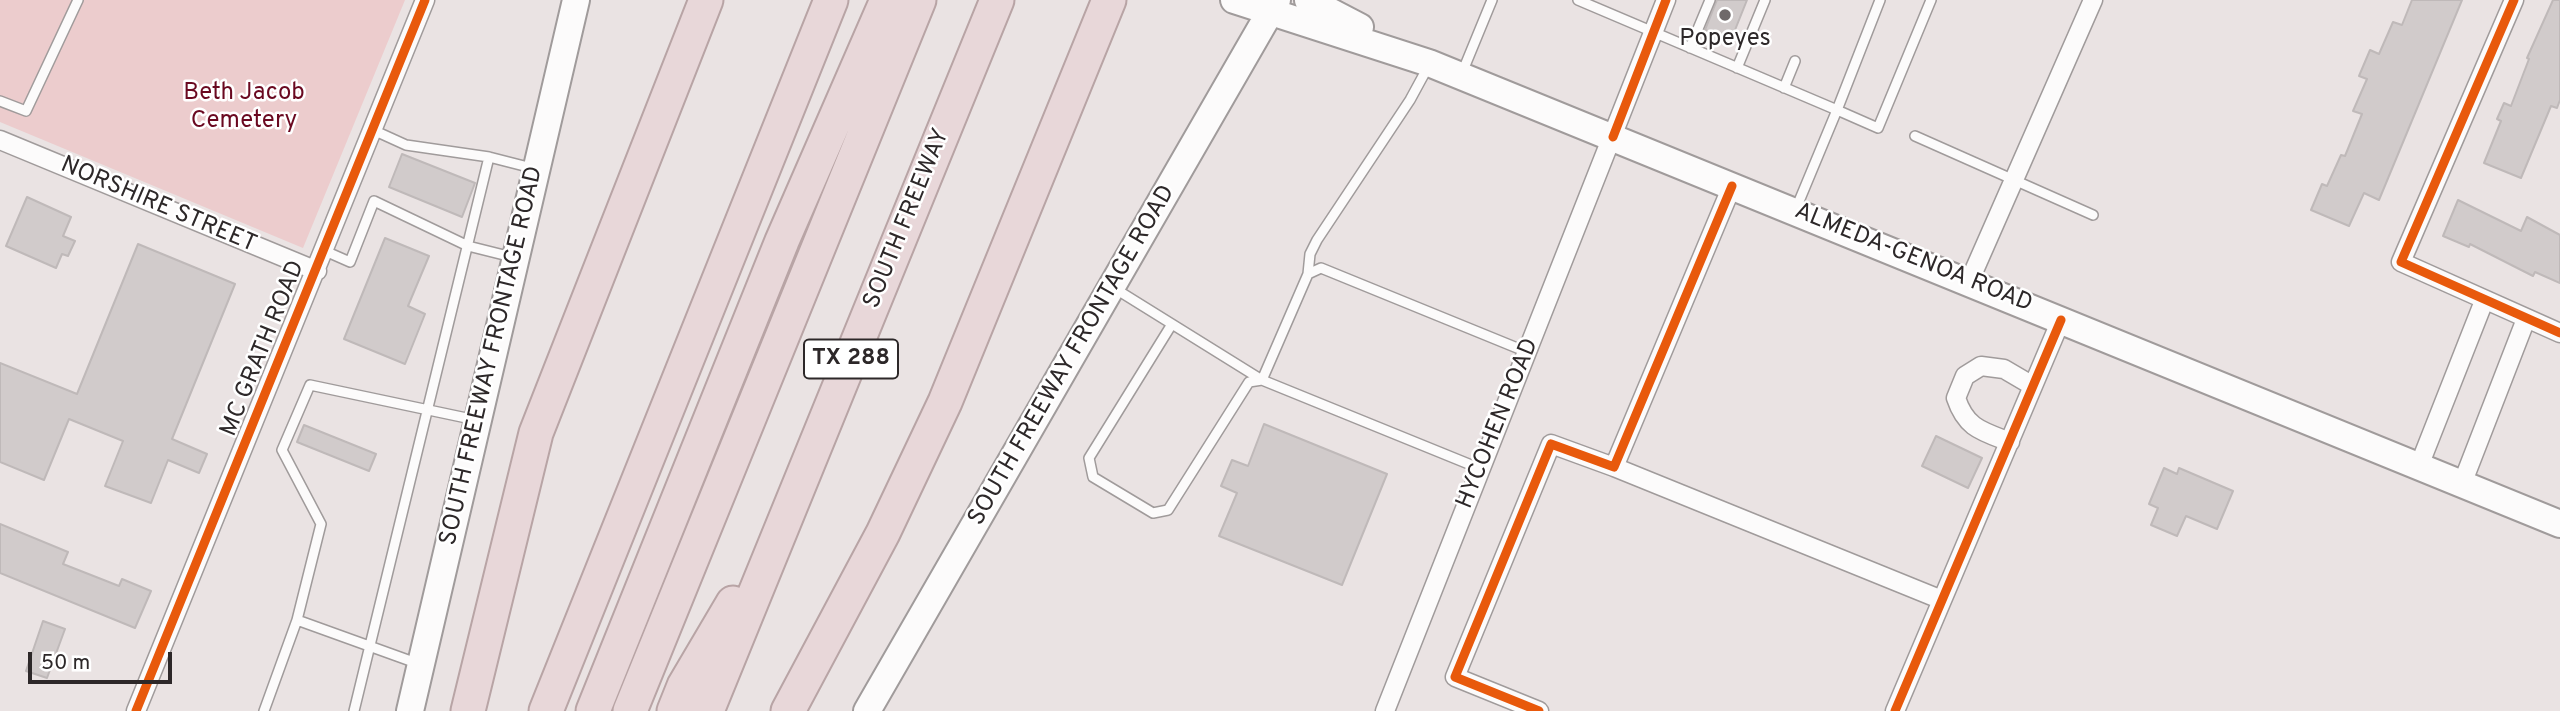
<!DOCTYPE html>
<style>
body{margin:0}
#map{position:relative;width:2560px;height:711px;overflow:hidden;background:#eae3e3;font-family:Overpass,sans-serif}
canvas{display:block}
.scale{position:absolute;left:28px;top:652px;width:144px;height:32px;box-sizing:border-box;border:4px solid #2d2829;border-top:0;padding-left:9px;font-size:21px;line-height:24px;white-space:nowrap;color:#2d2829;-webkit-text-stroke:5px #fff;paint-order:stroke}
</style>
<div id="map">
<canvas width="2560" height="711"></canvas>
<div class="scale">50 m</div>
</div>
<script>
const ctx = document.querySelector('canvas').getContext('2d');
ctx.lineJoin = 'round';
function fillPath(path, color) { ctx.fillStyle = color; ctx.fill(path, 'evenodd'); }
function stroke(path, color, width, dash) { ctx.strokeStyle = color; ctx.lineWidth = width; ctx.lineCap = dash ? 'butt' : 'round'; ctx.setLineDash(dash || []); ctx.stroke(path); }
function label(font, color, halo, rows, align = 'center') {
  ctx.font = font + ' Overpass,sans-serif'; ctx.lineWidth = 5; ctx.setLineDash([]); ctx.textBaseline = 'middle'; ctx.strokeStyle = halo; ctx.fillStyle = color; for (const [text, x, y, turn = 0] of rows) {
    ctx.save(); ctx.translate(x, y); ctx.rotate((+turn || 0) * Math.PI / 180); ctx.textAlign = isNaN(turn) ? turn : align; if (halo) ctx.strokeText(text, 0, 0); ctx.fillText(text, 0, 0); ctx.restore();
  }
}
fillPath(new Path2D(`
 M0 0H405L303 248 0 122Z`), '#eccccd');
const building = new Path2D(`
 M1717 0H1747L1731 40 1705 30Z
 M2412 0H2462L2379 200 2364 193 2349 226 2311 210 2322 184 2327 186 2341 155 2345 156 2362 114 2353 111 2367 79 2359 76 2370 50 2379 54 2393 22 2402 25Z
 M2553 0H2560V100L2557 108 2551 106 2521 178 2484 163 2501 121 2497 119 2504 103 2511 106 2529 59 2527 58Z
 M402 154 475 183 462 217 389 187Z
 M27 197 71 217 63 236 75 241 68 256 62 254 56 268 6 246Z
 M2458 200 2521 231 2527 217 2560 235V283L2535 272 2533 276 2470 244 2469 247 2443 236Z
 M385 238 429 256 408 306 425 314 405 364 344 339Z
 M138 244 235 284 172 439 207 454 199 473 168 460 151 503 105 486 123 441 69 419 44 480 0 462V363L77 394Z
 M1264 424 1387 474 1342 585 1219 536 1237 493 1221 486 1232 460 1248 466Z
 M304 425 376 454 369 471 297 442Z
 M1936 436 1982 458 1968 488 1922 466Z
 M2164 468 2177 474 2179 468 2233 491 2217 529 2186 516 2177 536 2151 525 2158 508 2149 504Z
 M0 524 68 552 63 564 119 586 122 579 151 591 135 628 0 573Z
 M43 621 65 629 47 678 26 671Z`);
fillPath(building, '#d1cbcb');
stroke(building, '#bfb9b9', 2);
const lane = new Path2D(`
 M1578 0 1837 110 1795 211
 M1880 0 1837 110 1878 128 1931 0
 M1690 48 1710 0
 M1737 68 1765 0
 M1462 73 1492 0
 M1784 88 1795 61
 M0 101 26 111 78 0
 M373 130 406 145 489 157
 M1915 136 2093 215
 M325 251 350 262 374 201 468 246 512 257
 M1308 274 1310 254 1317 240 1410 100 1429 65
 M1114 288 1262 380 1481 469
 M1172 324 1089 458 1093 477 1153 513 1168 510 1249 382 1262 380 1308 274 1321 268 1527 352
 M419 664 297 620 321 524 282 450 310 385 476 420
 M264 711 297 620
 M354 711 489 157 532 168`);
const street = new Path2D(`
 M2514 0 2401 262 2560 333
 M0 140 317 271
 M1969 282 2093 0
 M2010 442C1981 431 1966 428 1956 398L1965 376 1981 366 2004 369 2033 386
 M2419 466 2484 301
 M1614 467 1942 600
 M2462 484 2526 319
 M136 711 425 0
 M1385 711 1666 0
 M1539 711 1455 677 1551 444 1614 467 1732 186
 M1895 711 2061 320`);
const secondary = new Path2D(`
 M1234 0 1429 63 2560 524
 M1308 0 1360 27
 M410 711 576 0
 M867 711 1277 0`);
const highway = new Path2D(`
 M468 711 536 433 706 0
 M546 711 831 0
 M593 711 782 241 887 0
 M630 711 919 0
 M674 711 684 686 733 603
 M707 711 997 0
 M788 711 883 533 945 402 1109 0`);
stroke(lane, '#a09b9b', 12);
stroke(street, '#a09b9b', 21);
stroke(secondary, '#a09b9b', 30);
stroke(highway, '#b8a4a5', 37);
stroke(lane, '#fcfbfb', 9);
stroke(street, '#fcfbfb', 18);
stroke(secondary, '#fcfbfb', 26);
stroke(highway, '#e8d7d9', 33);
stroke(new Path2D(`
 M2514 0 2401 262 2560 333
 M1613 137 1666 0
 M136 711 425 0
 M1539 711 1455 677 1551 444 1614 467 1732 186
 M1895 711 2061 320`), '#e8590c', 9);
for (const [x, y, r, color] of [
 [1725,15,7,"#6f696a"]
]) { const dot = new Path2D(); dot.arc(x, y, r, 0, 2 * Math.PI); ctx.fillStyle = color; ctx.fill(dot); stroke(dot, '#fff', 2.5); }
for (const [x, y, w] of [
 [851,359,94]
]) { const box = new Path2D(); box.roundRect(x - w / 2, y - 19.5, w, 39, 5); ctx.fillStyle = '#fff'; ctx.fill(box); stroke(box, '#2d2829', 2); }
label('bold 23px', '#2d2829', null, [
 ["TX 288",851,359]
]);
label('24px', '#2d2829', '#fff', [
 ["Popeyes",1725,40]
]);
label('24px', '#6a0820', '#fff', [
 ["Beth Jacob",244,94],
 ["Cemetery",244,122]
]);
label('24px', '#2d2829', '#fff', [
 ["NORSHIRE STREET",158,206,23],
 ["SOUTH FREEWAY",908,219,-68],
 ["ALMEDA-GENOA ROAD",1913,259,22],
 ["MC GRATH ROAD",264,349,-68],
 ["SOUTH FREEWAY FRONTAGE ROAD",493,356,-77],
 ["SOUTH FREEWAY FRONTAGE ROAD",1073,356,-60],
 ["HYCOHEN ROAD",1499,424,-68]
]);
</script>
